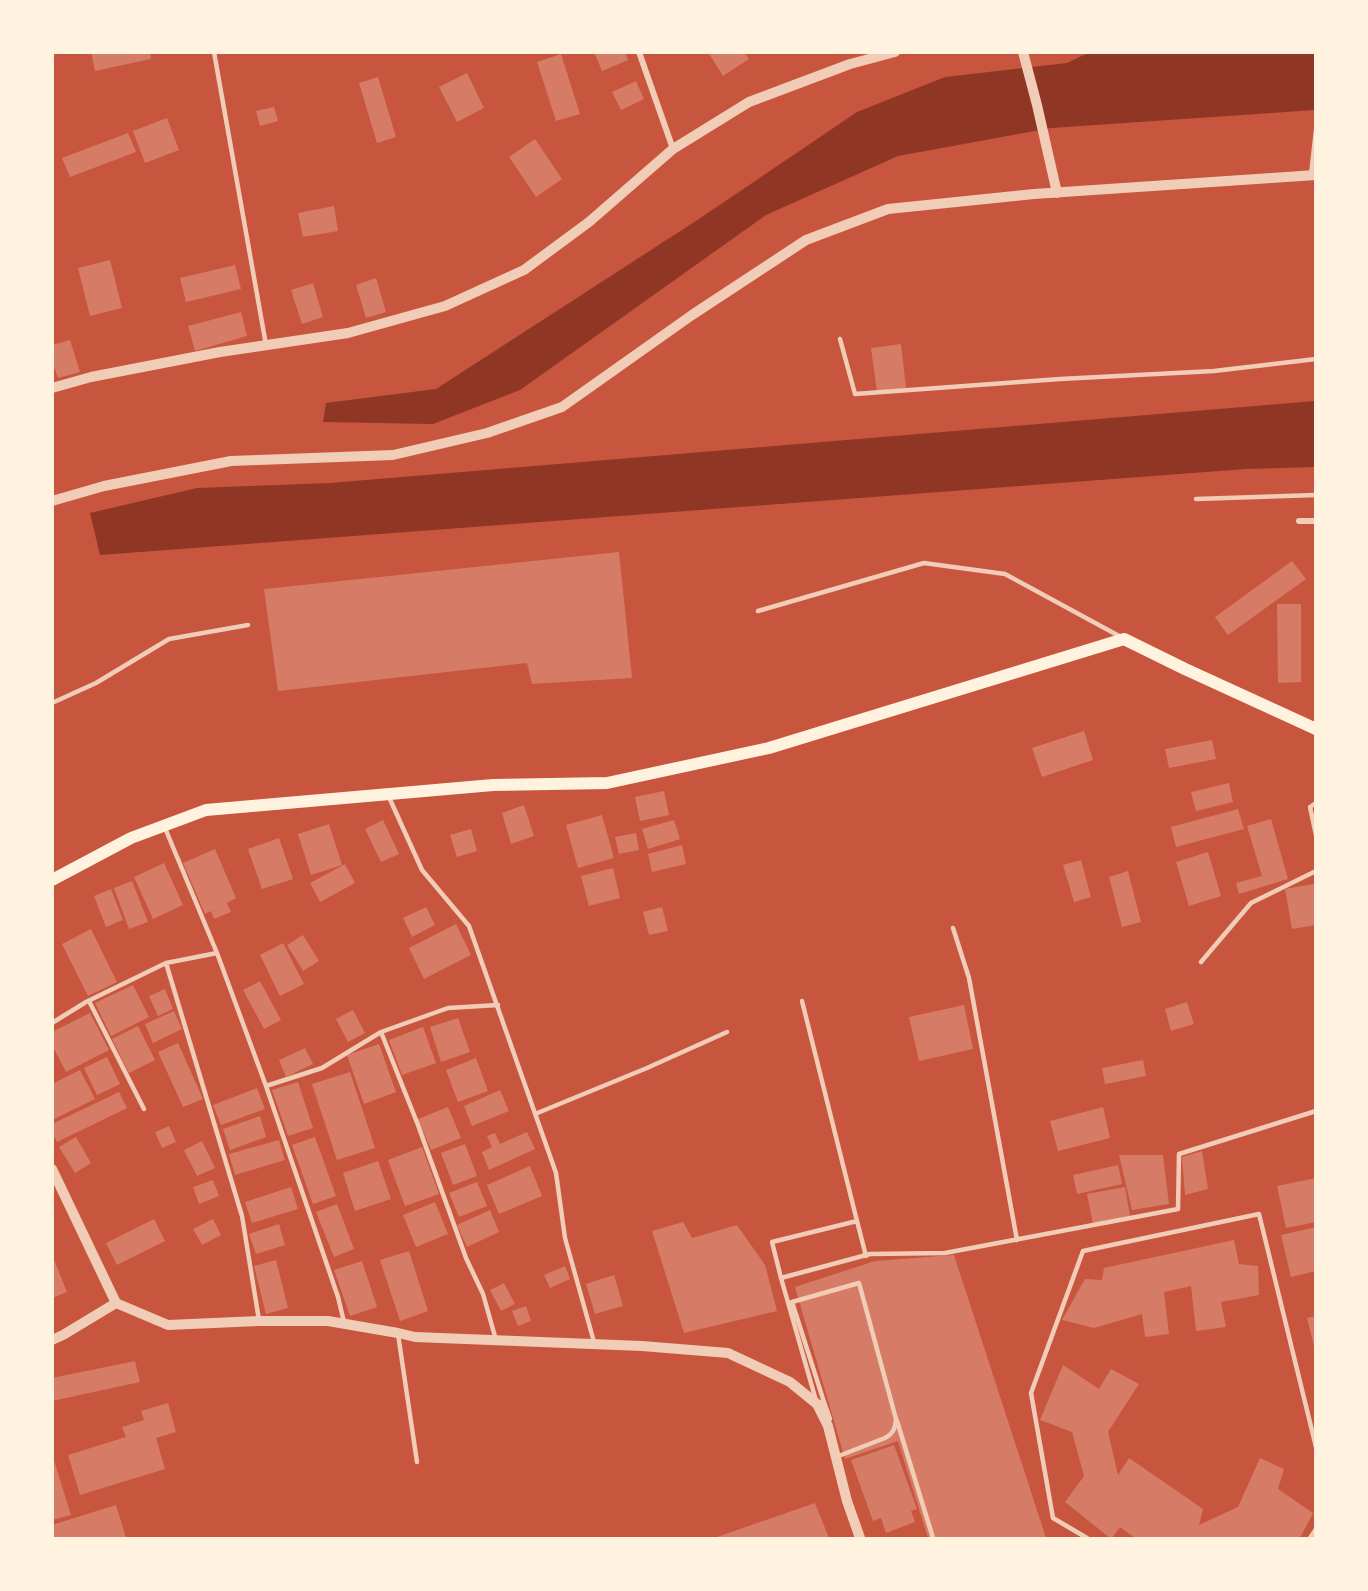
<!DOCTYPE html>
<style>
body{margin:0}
#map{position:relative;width:1368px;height:1591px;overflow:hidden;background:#c8553d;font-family:"DejaVu Sans",sans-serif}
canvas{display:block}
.frame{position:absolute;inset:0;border:54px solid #fff3e0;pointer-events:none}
</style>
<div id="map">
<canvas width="1368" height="1591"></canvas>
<div class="frame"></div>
</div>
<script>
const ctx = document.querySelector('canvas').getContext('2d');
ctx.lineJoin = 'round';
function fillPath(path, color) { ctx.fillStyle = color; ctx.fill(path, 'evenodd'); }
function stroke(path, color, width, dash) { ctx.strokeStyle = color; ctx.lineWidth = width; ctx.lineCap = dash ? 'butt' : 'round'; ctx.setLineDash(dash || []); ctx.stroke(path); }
fillPath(new Path2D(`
 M1088 53H1315V110L1051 128 898 156 766 215 520 390 433 424 323 422 326 403 436 389 699 219 857 112 945 77 1067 63Z
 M1315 401V467L1246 469 100 555 90 513 197 488 330 483Z`), '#8f3625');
fillPath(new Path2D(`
 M91 52H150L151 59 95 71Z
 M599 52H625L628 60 602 71 595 54Z
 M708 52H744L749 59 723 76Z
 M561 54 580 114 556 121 537 62Z
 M467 73 484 108 457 122 439 87Z
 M378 77 396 137 377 143 359 83Z
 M636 81 644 99 621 110 612 92Z
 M274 107 278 121 260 126 256 111Z
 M167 118 179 150 145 163 133 131Z
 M128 133 136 152 70 177 62 158Z
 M535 139 562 179 536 197 509 157Z
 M334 206 338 231 303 237 298 213Z
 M110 260 122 308 90 316 78 268Z
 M235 265 241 289 186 302 180 278Z
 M376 278 386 312 366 318 356 285Z
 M313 283 323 317 302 324 291 290Z
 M241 312 247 336 195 351 188 326Z
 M70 340 80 372 58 378 52 361V345Z
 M901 344 906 388 877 392 871 348Z
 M619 552 632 678 532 684 527 663 278 691 264 589Z
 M1292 561 1306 579 1228 635 1215 617Z
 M1277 604H1301V682L1278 683Z
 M1084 731 1093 760 1042 777 1032 748Z
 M1212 740 1216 759 1169 768 1165 749Z
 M1229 783 1233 802 1196 811 1191 792Z
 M664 791 669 815 640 821 635 797Z
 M524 805 534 836 511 844 502 813Z
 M1238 809 1244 829 1176 847 1171 827Z
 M602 815 614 858 578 868 566 825Z
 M1271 819 1288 879 1239 894 1236 883 1262 876 1247 826Z
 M383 820 399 854 381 862 365 829Z
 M674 820 680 839 648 849 642 829Z
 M329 824 342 865 311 875 298 834Z
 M471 829 477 851 457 857 450 835Z
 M636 833 639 850 619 854 615 837Z
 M279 838 293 879 262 889 248 849Z
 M682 845 686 864 652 872 648 854Z
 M215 849 236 898 227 903 231 912 214 919 211 911 205 914 183 863Z
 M1208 852 1221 896 1189 906 1176 862Z
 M1081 860 1091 897 1074 902 1063 865Z
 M164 863 183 905 153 919 134 877Z
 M345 864 355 883 320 902 310 883Z
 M613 868 620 898 589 906 581 876Z
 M1128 871 1141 922 1122 927 1109 877Z
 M132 881 148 922 129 929 114 888Z
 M1314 884 1316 893V925L1292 929 1285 889Z
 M111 889 123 920 106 927 94 896Z
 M426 907 435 925 412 937 403 918Z
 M662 907 668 931 649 935 643 912Z
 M456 924 471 955 424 979 409 948Z
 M91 929 117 982 88 996 62 944Z
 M303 935 319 961 303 971 287 945Z
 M283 943 304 984 280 996 260 955Z
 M260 981 281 1020 264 1029 243 990Z
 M133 985 149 1017 111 1036 95 1003Z
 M165 989 173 1009 158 1016 149 996Z
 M1187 1002 1194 1024 1171 1031 1165 1009Z
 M964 1005 973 1049 919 1061 909 1017Z
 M353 1010 365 1033 348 1042 336 1019Z
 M174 1011 182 1029 153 1043 145 1024Z
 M90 1013 109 1050 66 1072 52 1045V1032Z
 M458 1018 470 1052 441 1062 430 1027Z
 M138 1026 155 1060 129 1073 112 1039Z
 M423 1027 436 1063 402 1075 389 1040Z
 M178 1043 203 1099 183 1107 158 1052Z
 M379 1044 396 1092 364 1104 347 1055Z
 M305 1048 313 1064 286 1077 279 1060Z
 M107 1057 120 1084 97 1095 84 1068Z
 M476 1058 488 1091 458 1102 446 1070Z
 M1143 1060 1146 1076 1105 1084 1102 1068Z
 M80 1070 95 1099 52 1120V1084Z
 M350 1072 375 1148 337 1160 312 1084Z
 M298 1082 313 1128 288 1136 272 1090Z
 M257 1088 265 1109 221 1125 213 1105Z
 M500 1090 509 1111 472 1126 464 1106Z
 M119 1092 127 1108 57 1142 52 1132V1124Z
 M448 1107 461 1138 431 1150 418 1119Z
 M1103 1107 1110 1138 1058 1151 1050 1121Z
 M260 1116 266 1137 230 1150 223 1129Z
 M169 1126 176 1142 162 1148 155 1132Z
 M527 1132 535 1149 489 1170 482 1152 492 1147 487 1136 495 1133 500 1144Z
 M76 1137 91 1163 75 1173 59 1147Z
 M315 1137 336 1196 313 1204 292 1145Z
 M279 1140 285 1160 235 1175 229 1154Z
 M202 1141 215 1168 197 1176 184 1150Z
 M465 1144 477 1176 453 1185 441 1153Z
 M422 1147 439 1194 405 1206 388 1160Z
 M1202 1151 1208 1189 1185 1195 1182 1157Z
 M1119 1155H1163L1169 1204 1132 1210Z
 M378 1161 391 1199 355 1211 343 1173Z
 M1118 1165 1122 1184 1077 1194 1073 1175Z
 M530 1166 542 1196 499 1214 487 1185Z
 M1316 1178V1222L1286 1228 1277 1186Z
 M213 1180 219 1196 199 1204 193 1187Z
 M477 1182 487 1206 459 1217 449 1193Z
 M291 1187 298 1209 252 1223 245 1202Z
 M1125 1187 1130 1216 1093 1224 1087 1194Z
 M435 1202 448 1234 416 1247 403 1215Z
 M337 1204 354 1249 334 1257 316 1212Z
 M490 1210 499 1232 467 1247 457 1225Z
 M154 1219 165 1241 117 1265 106 1243Z
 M213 1219 221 1235 202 1245 193 1229Z
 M683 1222 692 1238 737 1225 765 1265 777 1311 684 1333 652 1231Z
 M279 1224 285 1245 256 1254 249 1234Z
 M1316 1227V1271L1291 1277 1281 1235Z
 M1234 1240 1239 1264 1258 1266 1259 1295 1221 1302 1226 1327 1196 1331 1191 1286 1164 1292 1169 1334 1145 1337 1142 1314 1094 1328 1062 1320 1085 1279 1102 1280 1104 1268Z
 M409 1251 428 1311 400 1321 380 1260Z
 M52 1255 67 1292 52 1298Z
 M954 1255 1046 1538H928L898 1441 845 1459 795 1287 875 1261Z
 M276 1260 288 1308 266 1314 254 1266Z
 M362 1261 377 1307 350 1316 334 1270Z
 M565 1266 570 1279 550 1288 544 1275Z
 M614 1275 623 1306 595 1314 586 1284Z
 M504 1283 515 1304 501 1311 490 1290Z
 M526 1306 531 1321 518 1326 512 1311Z
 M1316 1316V1350H1315L1307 1318Z
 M135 1361 140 1382 52 1401V1378Z
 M1063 1365 1099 1389 1111 1369 1139 1384 1108 1432 1118 1475 1129 1458 1203 1509 1199 1525 1238 1507 1260 1458 1284 1469 1278 1489 1313 1513 1300 1538H1135L1120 1527 1112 1538H1110L1065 1502 1084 1476 1072 1432 1040 1420Z
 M168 1403 176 1432 156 1438 165 1469 80 1495 68 1455 126 1437 122 1427 144 1420 141 1411Z
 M894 1445 917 1509 911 1511 915 1522 886 1533 881 1518 873 1521 851 1460Z
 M52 1454 71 1515 52 1520Z
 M815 1503 829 1538H714Z
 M116 1505 126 1538H52V1525Z`), '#d67c66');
stroke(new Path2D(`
 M214 52 266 345
 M1311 175 1316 130
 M840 339 855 394 1060 379 1214 371 1316 359
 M1196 499 1316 495
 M758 611 924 563 1005 574 1121 637
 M52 703 96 683 169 639 248 625
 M388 795 422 870 469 926 556 1173 565 1238 594 1342
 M1316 803 1310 807 1316 835
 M165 828 217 953 266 1086 338 1297 344 1322
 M953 928 969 978 1017 1240
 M1201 962 1251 903 1316 871
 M166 963 242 1216 259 1320
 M89 1001 144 1109
 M802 1001 857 1221
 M52 1023 86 1002 166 963 217 953
 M381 1032 418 1125 466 1258 483 1294 496 1340
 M266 1086 322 1068 381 1032 448 1008 498 1005
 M535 1114 647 1068 727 1032
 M781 1278 772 1242 857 1221 866 1256
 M398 1334 417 1462
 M824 1402 792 1302 859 1283 896 1419C895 1428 894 1433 885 1438L836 1457
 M830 1419 824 1402 817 1404 781 1278 870 1254 945 1253 1178 1209 1179 1154 1316 1111
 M897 1421 933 1538
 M1087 1538 1053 1518 1031 1393 1083 1251 1259 1214 1316 1447
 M1310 1538 1316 1529`), '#f1ccb7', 4.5);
stroke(new Path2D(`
 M639 52 673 149
 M1299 521H1316`), '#f1ccb7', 6);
stroke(new Path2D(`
 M1023 52 1037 105 1057 193
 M52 388 91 377 220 352 348 333 445 306 524 270 589 222 673 149 749 102 850 64 895 52
 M52 501 104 486 231 461 393 455 487 433 562 407 692 315 806 240 888 209 1034 194 1316 175
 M52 1169 116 1303
 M116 1303 168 1325 259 1321H328L398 1333 415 1337 642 1346 728 1353 790 1382 817 1404 828 1426 847 1501 860 1538
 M52 1340 63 1335 116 1303`), '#f1ccb7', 10);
stroke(new Path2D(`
 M52 880 131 838 206 810 493 785 607 783 769 748 1124 639 1185 669 1316 729`), '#fff3e0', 12);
</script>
